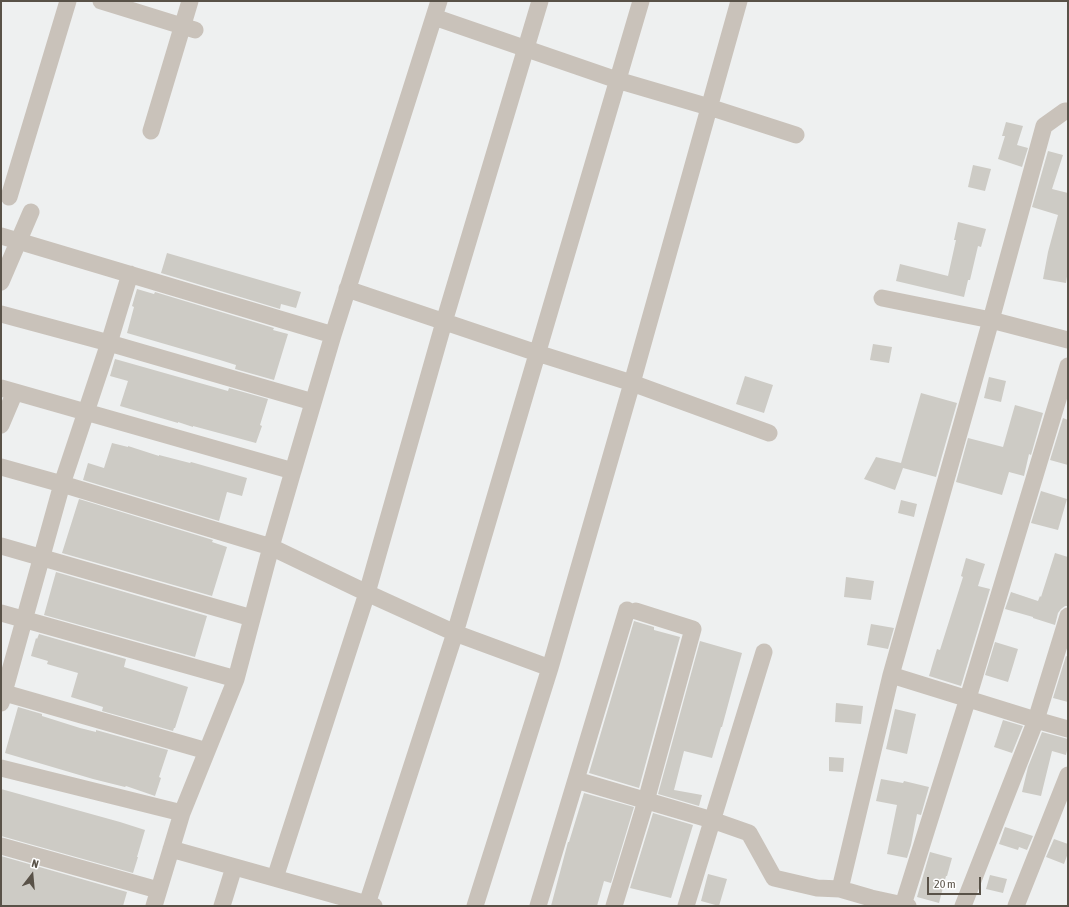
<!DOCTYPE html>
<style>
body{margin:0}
#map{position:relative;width:1069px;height:907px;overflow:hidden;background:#eef0f0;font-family:"Asap Condensed",sans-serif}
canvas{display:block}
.frame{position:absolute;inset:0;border:2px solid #595248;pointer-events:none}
.north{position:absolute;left:12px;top:855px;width:40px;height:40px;-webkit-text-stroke:3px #fff;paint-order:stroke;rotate:16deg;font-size:11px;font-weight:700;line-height:16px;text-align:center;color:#595248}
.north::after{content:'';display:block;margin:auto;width:14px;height:18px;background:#595248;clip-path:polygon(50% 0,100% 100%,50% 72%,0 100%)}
.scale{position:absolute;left:927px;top:877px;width:54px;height:18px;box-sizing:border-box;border:2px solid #595248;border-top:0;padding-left:5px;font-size:12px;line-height:14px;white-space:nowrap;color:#595248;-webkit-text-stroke:3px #fff;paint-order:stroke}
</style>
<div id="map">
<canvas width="1069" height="907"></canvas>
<div class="frame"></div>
<div class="north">N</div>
<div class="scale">20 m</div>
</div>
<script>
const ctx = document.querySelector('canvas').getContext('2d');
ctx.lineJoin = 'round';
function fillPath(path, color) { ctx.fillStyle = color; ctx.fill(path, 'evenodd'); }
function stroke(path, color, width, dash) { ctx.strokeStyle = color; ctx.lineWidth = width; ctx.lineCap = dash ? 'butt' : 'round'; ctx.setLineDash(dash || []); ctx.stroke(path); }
fillPath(new Path2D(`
 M1006 122 1023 126 1017 145 1028 148 1022 167 998 159 1005 136H1002Z
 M1048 151 1063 155 1052 189 1068 193V270L1066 283 1043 279 1048 252 1058 215 1032 207Z
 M973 165 991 169 985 191 968 187Z
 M958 222 986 229 981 247 978 246 970 280H968L964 297 896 281 900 264 948 276 956 240H954Z
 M167 253 301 292 296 308 281 304 280 309 161 273Z
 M137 289 154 294 155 292 274 328 273 330 288 334 274 380 235 369 236 365 220 360 127 333 134 307 132 306Z
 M873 344 892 347 889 363 870 360Z
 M115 359 228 391 229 388 268 399 260 425 262 426 256 443 193 426V427L178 422V423L120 406 128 381 110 376Z
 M745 376 773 385 764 413 736 404Z
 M989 377 1006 381 1001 402 984 398Z
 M921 393 957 403 936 477 903 468 895 490 864 479 876 457 901 463Z
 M1015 405 1043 413 1031 455 1029 454 1024 476 1009 472 1002 495 956 482 968 438 1003 447Z
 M1063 418 1068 420V465L1050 460Z
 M112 443 128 447V446L159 456V455L190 463 191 462 247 478 242 496 227 492 219 521 83 480 88 463 104 468Z
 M1041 491 1067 499 1058 530 1031 523Z
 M79 499 213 540 212 542 227 547 212 596 62 553Z
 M901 500 917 504 914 517 898 513Z
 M1055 553 1068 557V606H1065L1061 609 1058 613 1055 625 1033 618V617L1005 609 1011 592 1038 601 1040 596 1041 597Z
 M966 558 985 564 978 586 990 589 961 686 929 676 937 649 940 650 963 577 961 576Z
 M56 572 207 616 195 657 44 615Z
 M846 577 874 581 871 600 844 597Z
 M634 621 654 627V630L680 637 639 788 589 773Z
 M871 624 894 628 888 649 867 645Z
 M39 634 126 659 124 667 188 687 175 728H174L173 731 102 711 103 707 71 697 78 673 47 664 48 661 31 656 36 638 37 639Z
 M700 641 742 653 722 727H721L712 758 684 751 674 790 702 795 699 806 658 794Z
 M995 642 1018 649 1008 682 985 675Z
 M1066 656 1068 657V702L1053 698Z
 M836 703 863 706 861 724 835 722Z
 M18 707 42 714V716L80 728 96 732V730L168 750 159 777 161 778 155 796 126 786 125 787 93 779 5 753Z
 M895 709 916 714 907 754 886 749Z
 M1003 720 1023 726 1012 753 994 747Z
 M1042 732 1068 739V746L1066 755 1052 751 1041 796 1022 792 1028 767Z
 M829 757 844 758 843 772 829 771Z
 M881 779 903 783 904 781 929 787 921 815 917 814 911 845 907 858 887 854 897 805 876 801Z
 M1 789 120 822 145 830 137 857H138L133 873 1 836Z
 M584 793 634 807 611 883 604 881 597 906H551L568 842H569Z
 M653 813 693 825 671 898 630 888Z
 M1005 827 1033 836 1027 850 1019 847 1018 850 999 844Z
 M1054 839 1068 844V853L1064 864 1046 857Z
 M930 852 952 858 947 876H946L939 903 917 897Z
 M1 856 127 892 123 906H1Z
 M708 874 727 879 719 906 701 901Z
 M990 875 1007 879 1003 893 986 889Z`), '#cdcbc5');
stroke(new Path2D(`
 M101 1 195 30
 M434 17 617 80 709 107 796 135
 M151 131 190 1
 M9 197 68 1
 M1 236 333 335
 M1 282 31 212
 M347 289 537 353 632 383 769 433
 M882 298 991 320 1068 340
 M1 314 109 343 313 402
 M1 388 293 471 271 547 236 679 182 813 154 906
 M1 425 15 392
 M1 467 62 484 271 547 367 593 455 633 550 668
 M293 471 333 335 439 1
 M1 546 252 618
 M1 613 236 679
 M891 675 1036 720 1068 729
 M1 692 207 751
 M1 703 62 484 109 343 130 274
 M1 768 182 813
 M576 780 712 820 749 833 774 878 817 888 840 889 871 898 908 906
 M1 846 158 890
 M171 849 374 906
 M275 878 367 593 444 322 540 1
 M840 889 891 675 991 320 1044 126 1065 111H1068
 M367 904 455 633 641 1
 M903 905 968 698 1068 366
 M222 906 234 867
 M475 906 550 668 632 383 739 1
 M538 906 627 610
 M614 906 646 801 693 629 636 611
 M686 906 764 652
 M963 906 1036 720 1068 616
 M1016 906 1068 775`), '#c9c2ba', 17);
</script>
